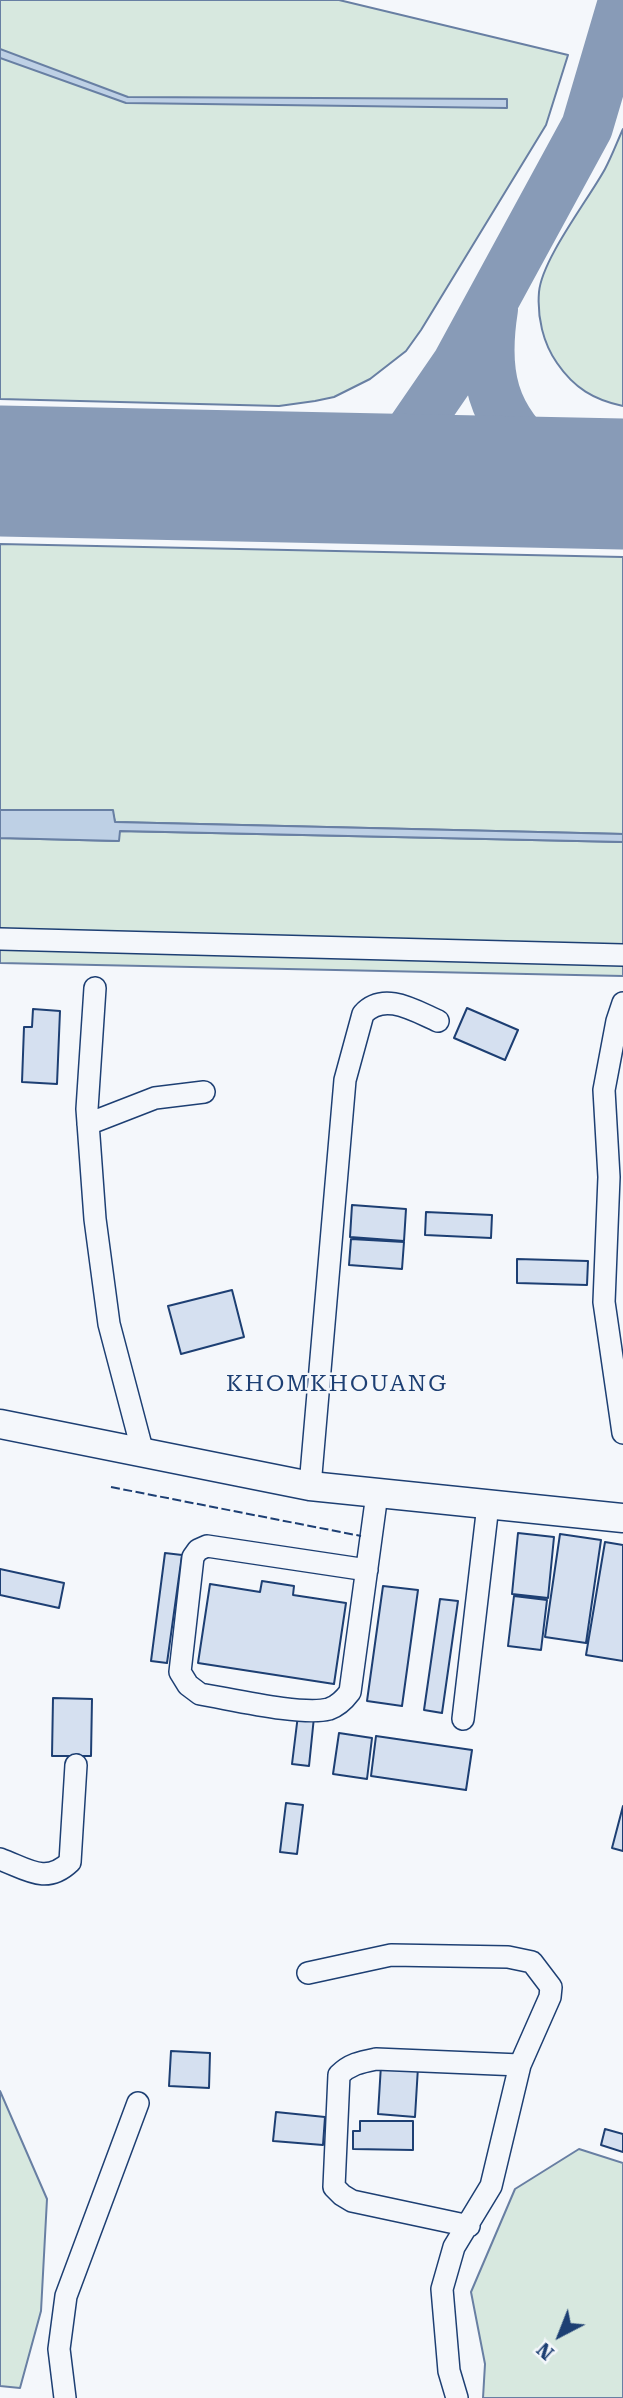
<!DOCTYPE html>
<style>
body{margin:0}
#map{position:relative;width:623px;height:2398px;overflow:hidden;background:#f4f7fb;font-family:"Roboto Serif",serif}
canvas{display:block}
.north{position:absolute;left:525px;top:2300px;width:70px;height:70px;-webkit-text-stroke:5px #f4f7fb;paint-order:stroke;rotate:222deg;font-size:19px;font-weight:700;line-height:28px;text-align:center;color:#1d3f73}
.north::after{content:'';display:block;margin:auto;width:24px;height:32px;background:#1d3f73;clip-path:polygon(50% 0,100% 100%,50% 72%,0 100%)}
</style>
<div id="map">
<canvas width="623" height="2398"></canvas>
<div class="north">N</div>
</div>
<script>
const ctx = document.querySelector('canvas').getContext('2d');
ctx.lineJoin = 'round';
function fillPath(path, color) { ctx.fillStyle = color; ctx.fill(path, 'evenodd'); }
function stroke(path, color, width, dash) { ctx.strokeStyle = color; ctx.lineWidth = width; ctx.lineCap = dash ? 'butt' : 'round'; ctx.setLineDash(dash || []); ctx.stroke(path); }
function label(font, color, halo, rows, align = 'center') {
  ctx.font = font + ' "Roboto Serif",serif'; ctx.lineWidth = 5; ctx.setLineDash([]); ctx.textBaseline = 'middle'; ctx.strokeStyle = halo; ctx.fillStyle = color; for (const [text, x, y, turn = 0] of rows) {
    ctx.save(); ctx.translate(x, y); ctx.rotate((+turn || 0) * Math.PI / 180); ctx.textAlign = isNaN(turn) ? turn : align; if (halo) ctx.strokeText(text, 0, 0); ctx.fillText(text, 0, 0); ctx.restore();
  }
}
const green = new Path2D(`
 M0 0H339L568 55 546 125 421 330 406 351 370 379 334 397 315 401 279 406 0 399Z
 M623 129V406C594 400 574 388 557 363 543 343 537 317 539 292 542 259 588 200 605 169 612 156 617 142 623 129Z
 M0 544 623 557V834L115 822 112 810H0Z
 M119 831 623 842V976L0 963V838L118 841Z
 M0 2091 47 2199 41 2311 20 2388 0 2386Z
 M579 2149 623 2163V2398H483L485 2364 471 2292 515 2189Z`);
fillPath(green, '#d7e8df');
stroke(green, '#687fa3', 2);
const water = new Path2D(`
 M0 49 128 97 507 99V108L126 103 0 58Z
 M0 810H113L115 822 623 834V842L120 831 119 841 0 838Z`);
fillPath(water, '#bed0e5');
stroke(water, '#687fa3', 2);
stroke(new Path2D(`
 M492 309C482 373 491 418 543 461 554 470 569 476 581 483
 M379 479 458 364 587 127 623 5`), '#889bb7', 52);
stroke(new Path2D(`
 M0 471 623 484`), '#889bb7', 131);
const building = new Path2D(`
 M467 1008 518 1030 505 1060 454 1038Z
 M33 1009 60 1011 57 1084 22 1082 24 1027H32Z
 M352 1205 406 1209 404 1241 350 1237Z
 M426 1212 492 1215 491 1238 425 1235Z
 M351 1239 404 1242 402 1269 349 1265Z
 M517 1259 588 1261 587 1285 517 1283Z
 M232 1290 244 1337 181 1354 168 1306Z
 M518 1533 554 1537 548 1598 512 1594Z
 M560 1534 601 1540 586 1643 545 1637Z
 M605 1542 623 1545V1661L586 1655Z
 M165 1553 182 1555 167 1663 151 1661Z
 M0 1569 64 1583 59 1608 0 1595Z
 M262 1581 294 1586 293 1595 346 1603 334 1684 198 1663 210 1584 260 1592Z
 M383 1586 418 1590 402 1706 367 1701Z
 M514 1596 547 1600 541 1650 508 1646Z
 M440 1599 458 1601 442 1713 424 1710Z
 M53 1698 92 1699 91 1756H52Z
 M298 1715 314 1717 309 1766 292 1764Z
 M339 1733 372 1738 367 1779 333 1774Z
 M376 1736 472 1750 466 1790 371 1776Z
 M286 1803 303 1805 297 1854 280 1852Z
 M623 1806V1851L612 1848Z
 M171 2051 210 2053 209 2088 169 2086Z
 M381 2065 418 2067 415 2117 378 2114Z
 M276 2112 325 2117 323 2145 273 2141Z
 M360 2121H413V2150L353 2149V2131H360Z
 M605 2129 623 2134V2152L601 2145Z`);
fillPath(building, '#d5e0f0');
stroke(building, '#1d3f73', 2);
const minor = new Path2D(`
 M0 939 623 955
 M95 988 87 1109 95 1219 109 1324 143 1453
 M623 1003 617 1021 604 1090 609 1177 604 1302 623 1433
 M88 1124 155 1098 204 1092
 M310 1486 345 1080 363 1014C384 991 415 1011 438 1021
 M367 1570 207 1546 198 1550 193 1557 180 1672 188 1685 200 1694C231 1699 302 1716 329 1709 338 1706 344 1700 350 1692L377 1494
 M463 1719 488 1505
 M0 1859C27 1869 46 1885 70 1862L76 1765
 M308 1973 391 1955 508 1957 532 1962 551 1987 550 1997 520 2065 491 2186 454 2247 442 2289 449 2371 457 2398
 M469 2226 352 2201 342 2195 334 2187 339 2075C350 2064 361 2062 376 2059L520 2065
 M65 2398 59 2349 66 2296 138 2103`);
const major = new Path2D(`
 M0 1424 310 1486 623 1518`);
stroke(minor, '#1d3f73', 24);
stroke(major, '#1d3f73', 31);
stroke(minor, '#f4f7fb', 21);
stroke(major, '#f4f7fb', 28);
stroke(new Path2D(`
 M111 1487 361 1536`), '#1d3f73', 2, [9, 3.5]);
ctx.letterSpacing = '2px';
label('23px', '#1d3f73', '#f4f7fb', [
 ["KHOMKHOUANG",337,1384]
]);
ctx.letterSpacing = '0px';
</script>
